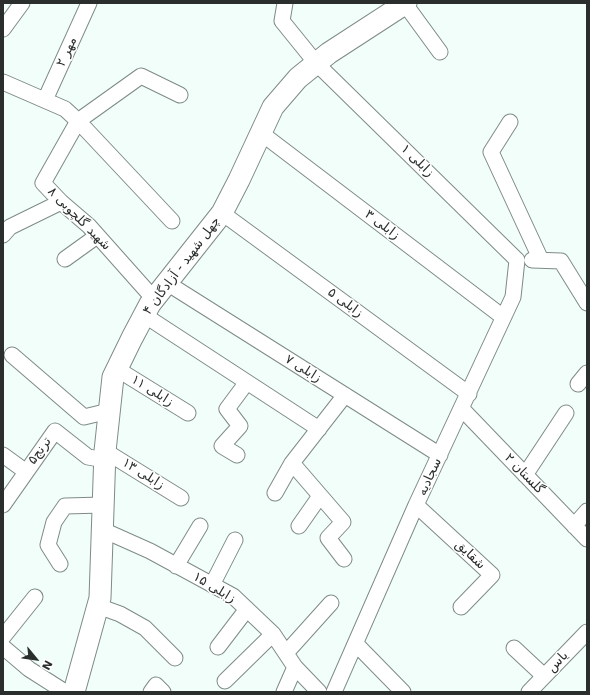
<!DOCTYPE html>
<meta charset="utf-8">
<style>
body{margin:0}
#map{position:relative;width:590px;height:695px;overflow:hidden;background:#f1fefa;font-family:"DejaVu Sans",sans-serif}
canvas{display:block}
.frame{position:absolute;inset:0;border:4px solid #2a2f2d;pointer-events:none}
.north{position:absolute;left:16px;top:639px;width:40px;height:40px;-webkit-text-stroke:3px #fff;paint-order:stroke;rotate:119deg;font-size:11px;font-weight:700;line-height:16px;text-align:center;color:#2a2f2d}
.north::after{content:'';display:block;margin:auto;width:14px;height:18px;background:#2a2f2d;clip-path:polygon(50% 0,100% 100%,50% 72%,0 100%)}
</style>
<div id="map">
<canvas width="590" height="695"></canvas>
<div class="frame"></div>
<div class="north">N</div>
</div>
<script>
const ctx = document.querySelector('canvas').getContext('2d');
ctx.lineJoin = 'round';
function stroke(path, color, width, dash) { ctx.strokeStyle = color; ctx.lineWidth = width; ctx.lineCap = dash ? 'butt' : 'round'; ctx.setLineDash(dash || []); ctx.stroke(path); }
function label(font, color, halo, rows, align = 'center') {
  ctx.font = font + ' "DejaVu Sans","Noto Naskh Arabic",sans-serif'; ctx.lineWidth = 3; ctx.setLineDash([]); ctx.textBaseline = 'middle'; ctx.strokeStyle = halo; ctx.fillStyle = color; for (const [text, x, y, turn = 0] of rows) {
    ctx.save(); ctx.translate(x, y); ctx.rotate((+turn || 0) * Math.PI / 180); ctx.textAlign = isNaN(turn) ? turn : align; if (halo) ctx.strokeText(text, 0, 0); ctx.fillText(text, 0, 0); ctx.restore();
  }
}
const street = new Path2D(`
 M285 3 282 21 316 63 517 260
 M405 4 440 52
 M3 29 22 3
 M3 82 65 109 78 121 43 183 61 202 89 226 154 299
 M45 100 89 3
 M510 122 491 152 541 260
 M261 133 503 317
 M222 213 469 394
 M172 221 78 121 141 76 180 95
 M3 235 10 227 61 202
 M65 259 97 236
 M532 260 561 261 587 303
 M167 283 440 455
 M144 315 319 429
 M12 355 84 417 109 411
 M117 369 188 413
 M578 384 587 373
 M462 409 587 539
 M105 451 181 498
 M3 455 25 471
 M237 455 222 446 240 426 227 409 247 382
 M292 463 343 522 328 538 344 559
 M525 475 566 413
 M275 493 292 463 345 395
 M3 505 55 431 88 457 105 460
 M416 505 492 575 461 607
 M299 526 320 496
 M574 526 587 511
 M103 530 150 551 233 596 273 634 295 667 319 692
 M60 564 48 545 54 522 65 506 103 505
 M176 566 200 526
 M212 585 235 540
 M98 606 120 614 145 628 175 658
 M3 637 35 597
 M356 644 403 692
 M3 647 29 669 65 692
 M218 647 247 609
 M514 648 544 676
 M286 653 331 603
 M225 681 273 634
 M151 692 156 685 163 692
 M284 692 295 667
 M334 692 416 505 513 297 517 260
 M529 692 587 632`);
const secondary = new Path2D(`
 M74 692 100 598 105 451 113 377 132 338 150 304 222 213 239 180 273 107 298 78 329 53 406 3`);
stroke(street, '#7f8b87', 17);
stroke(secondary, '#7f8b87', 23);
stroke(street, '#fff', 15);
stroke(secondary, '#fff', 21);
label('13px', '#2a2f2d', '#fff', [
 ["مهر ۲",67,52,-65],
 ["زابلی ۱",417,161,44],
 ["شهید گلچوبی ۸",79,219,45],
 ["زابلی ۳",382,225,37],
 ["چهل شهید - آزادگان ۴",182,266,-53],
 ["زابلی ۵",345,303,36],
 ["زابلی ۷",303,369,32],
 ["زابلی ۱۱",152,391,32],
 ["ترنج۵",40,451,-54],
 ["زابلی ۱۳",143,474,32],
 ["گلستان ۲",524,474,46],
 ["سجادیه",430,477,-65],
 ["شقایق",470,555,43],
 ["زابلی ۱۵",214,588,31],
 ["یاس",558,662,-46]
]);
</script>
